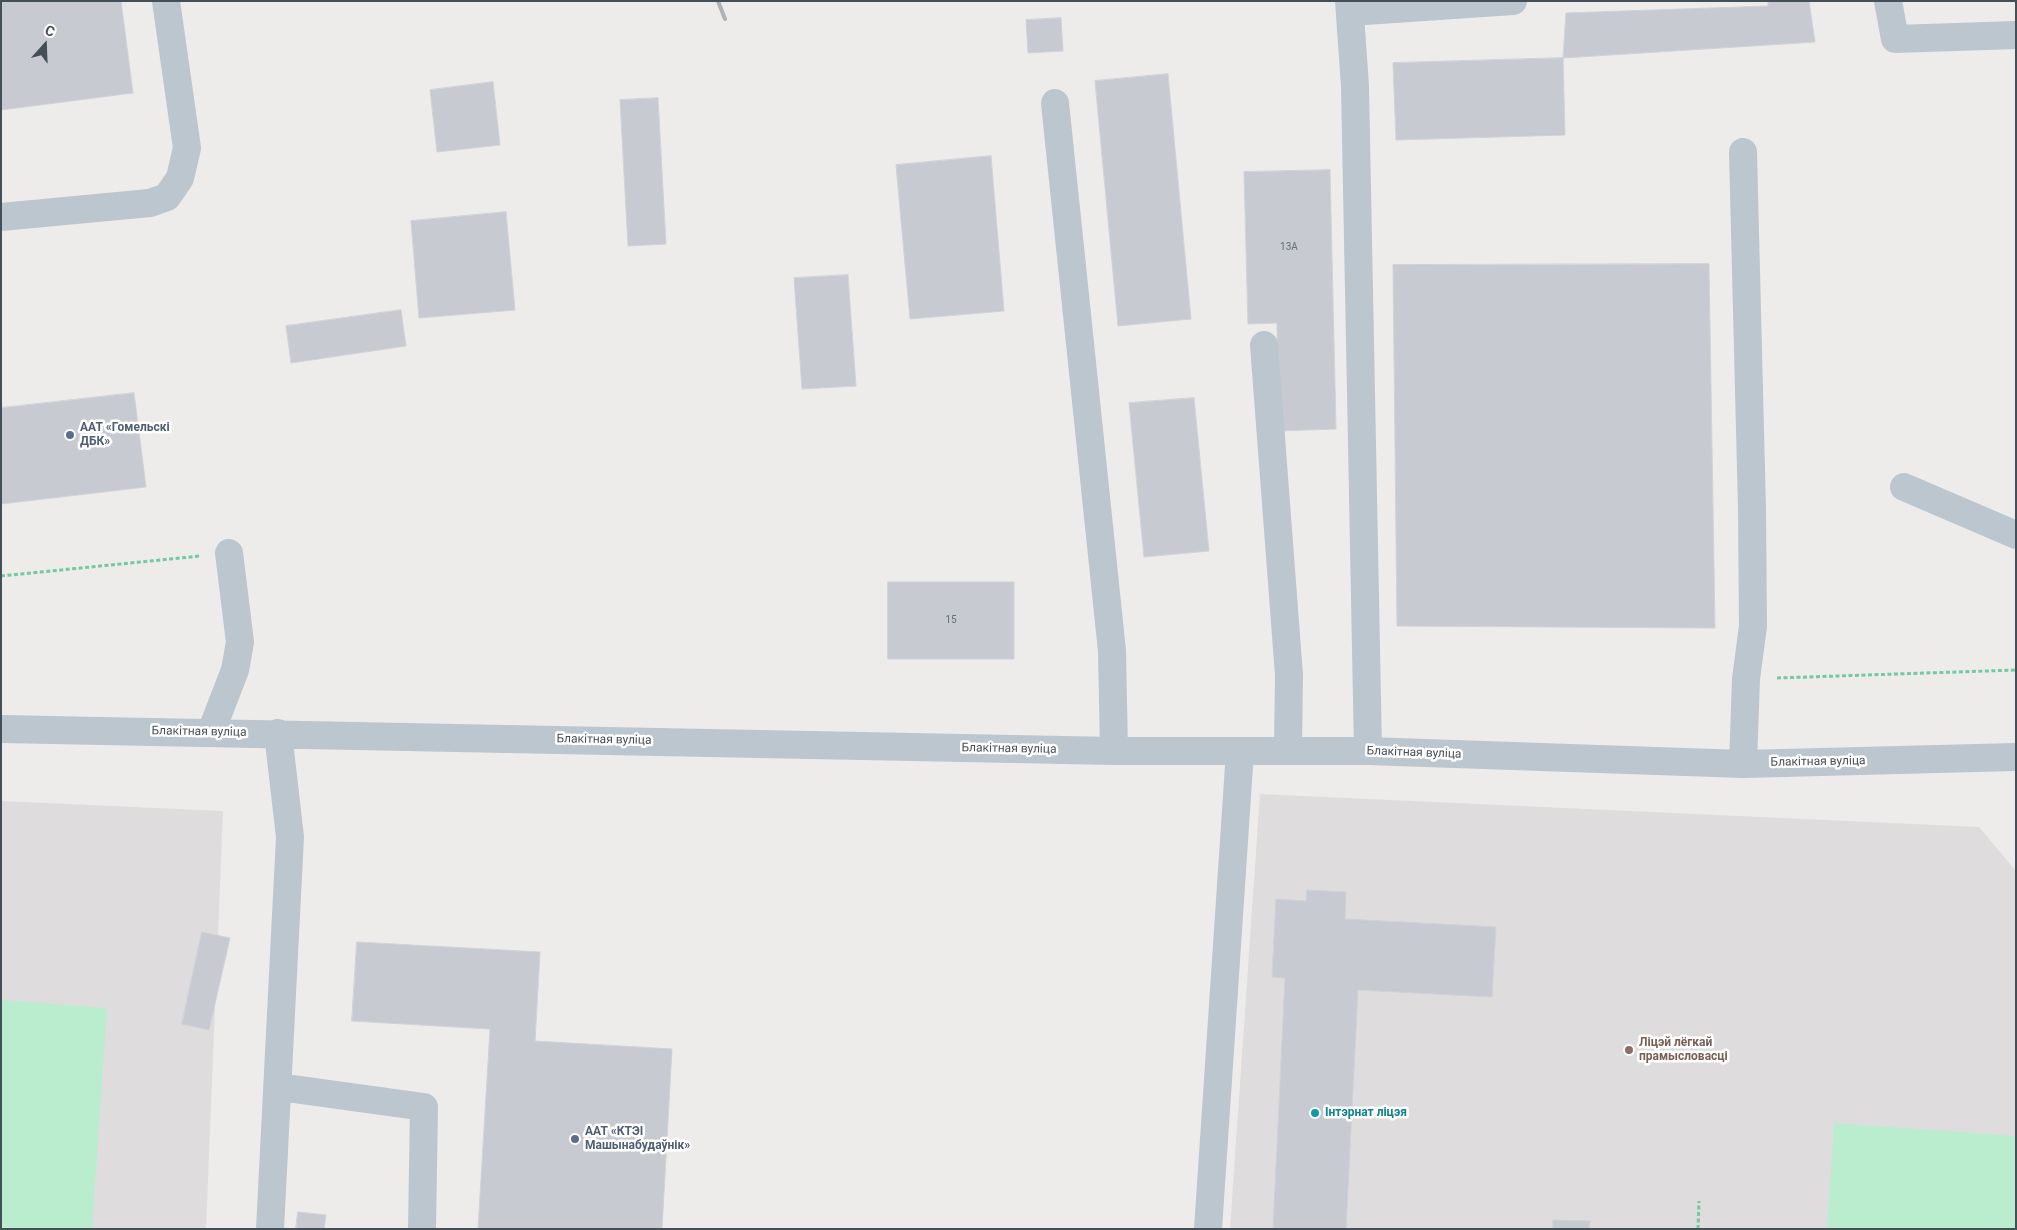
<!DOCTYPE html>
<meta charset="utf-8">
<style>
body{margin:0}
#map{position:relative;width:2017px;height:1230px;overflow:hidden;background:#eeebeb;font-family:Roboto,sans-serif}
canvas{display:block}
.frame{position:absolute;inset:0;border:2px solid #444f58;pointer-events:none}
.north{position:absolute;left:20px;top:20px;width:50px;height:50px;-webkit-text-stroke:4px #fff;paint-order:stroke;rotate:20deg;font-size:14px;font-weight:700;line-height:20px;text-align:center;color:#444f58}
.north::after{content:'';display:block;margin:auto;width:18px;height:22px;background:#444f58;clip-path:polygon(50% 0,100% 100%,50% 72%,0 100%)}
</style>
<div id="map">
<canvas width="2017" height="1230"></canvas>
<div class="frame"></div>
<div class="north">С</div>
</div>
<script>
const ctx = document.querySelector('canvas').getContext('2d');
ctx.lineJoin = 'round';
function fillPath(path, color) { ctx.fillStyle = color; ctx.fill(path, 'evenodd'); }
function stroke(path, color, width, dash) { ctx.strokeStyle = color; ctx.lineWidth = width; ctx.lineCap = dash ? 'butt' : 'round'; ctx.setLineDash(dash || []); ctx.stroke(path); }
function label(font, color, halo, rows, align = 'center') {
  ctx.font = font + ' Roboto,sans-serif'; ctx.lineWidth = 5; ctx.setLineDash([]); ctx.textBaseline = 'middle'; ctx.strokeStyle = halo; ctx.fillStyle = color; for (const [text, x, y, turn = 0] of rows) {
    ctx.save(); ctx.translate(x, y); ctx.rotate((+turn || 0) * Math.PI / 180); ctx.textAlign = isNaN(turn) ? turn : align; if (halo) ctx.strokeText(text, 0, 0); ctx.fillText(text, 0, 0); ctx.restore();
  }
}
fillPath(new Path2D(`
 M1260 794 1979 827 2016 871V1229H1230Z
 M1 801 223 811 206 1229H1Z`), '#dfdcdd');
fillPath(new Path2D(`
 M1 1000 107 1008 92 1229H1Z
 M1834 1123 2016 1136V1229H1827Z`), '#b9edce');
const building = new Path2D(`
 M1 1H121L133 93 1 110Z
 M1768 1H1809L1815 42 1563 58 1566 13 1768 6Z
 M1061 18 1063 51 1028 53 1026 20Z
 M1563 58 1565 135 1396 140 1393 63Z
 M1168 74 1191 319 1118 326 1095 81Z
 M493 82 500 145 437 152 430 90Z
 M658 98 666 244 628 246 620 100Z
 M991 156 1004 311 910 319 896 165Z
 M1330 170 1336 429 1279 431 1277 323 1248 324 1244 172Z
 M506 212 515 310 419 318 411 221Z
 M1709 264 1715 628 1397 626 1393 265Z
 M848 275 856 386 802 389 794 278Z
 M401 310 406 346 291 363 286 326Z
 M134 393 146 487 1 504V408Z
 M1194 398 1209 551 1144 557 1129 403Z
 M888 582H1014V659H888Z
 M1307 890 1346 892 1345 919 1496 927 1492 997 1358 990 1346 1229H1273L1285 978 1272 977 1276 899 1306 901Z
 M202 932 230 938 209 1030 182 1024Z
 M357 942 540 952 535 1041 672 1049 662 1229H478L490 1029 352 1021Z
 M298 1212 326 1215 324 1229H296Z
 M1553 1220 1590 1221 1589 1229H1553Z`);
fillPath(building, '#c8cad1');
stroke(building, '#cfd2d7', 1);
stroke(new Path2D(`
 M1 576 200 556
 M1777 678 2016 670
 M1698 1229 1699 1201`), '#72caa0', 3, [4, 2.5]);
stroke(new Path2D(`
 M1349 1 1355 86 1368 751
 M1888 1 1895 39 2016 35
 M1350 12 1513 1
 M1055 103 1112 651 1114 751
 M1743 152 1752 509 1753 626 1746 679 1743 764
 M1 217 150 203 167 197 180 178 187 148 166 1
 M1264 345 1289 675 1288 751
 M1904 487 2016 535
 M1 729 1114 751H1368L1743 764 2016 757
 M211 732 235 670 240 642 229 553
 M279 1087 424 1107 422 1229
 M270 1229 290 837 278 733
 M1208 1229 1240 751`), '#bcc6ce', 28);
stroke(new Path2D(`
 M718 1 725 19`), '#aeb1b6', 4);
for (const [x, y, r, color] of [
 [70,435,5,"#5c6f8a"],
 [1629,1050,5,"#8d6e63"],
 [1315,1113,5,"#0f9aa8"],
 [575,1139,5,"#5c6f8a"]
]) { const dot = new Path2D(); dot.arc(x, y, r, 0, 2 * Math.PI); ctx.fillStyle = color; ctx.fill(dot); stroke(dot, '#fff', 2); }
label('10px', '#656e76', null, [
 ["13А",1289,247],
 ["15",951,620]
]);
label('bold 12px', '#4e5e75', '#fff', [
 ["ААТ «Гомельскі",80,428],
 ["ДБК»",80,442],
 ["ААТ «КТЭІ",585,1132],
 ["Машынабудаўнік»",585,1146]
], 'left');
label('12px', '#444f58', '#fff', [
 ["Блакітная вуліца",199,732,1],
 ["Блакітная вуліца",604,740,1],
 ["Блакітная вуліца",1009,749,1],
 ["Блакітная вуліца",1414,753,2],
 ["Блакітная вуліца",1818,762,-1]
]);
label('bold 12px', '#785e54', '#fff', [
 ["Ліцэй лёгкай",1639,1043],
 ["прамысловасці",1639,1057]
], 'left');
label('bold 12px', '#0d838f', '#fff', [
 ["Інтэрнат ліцэя",1325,1113]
], 'left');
</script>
